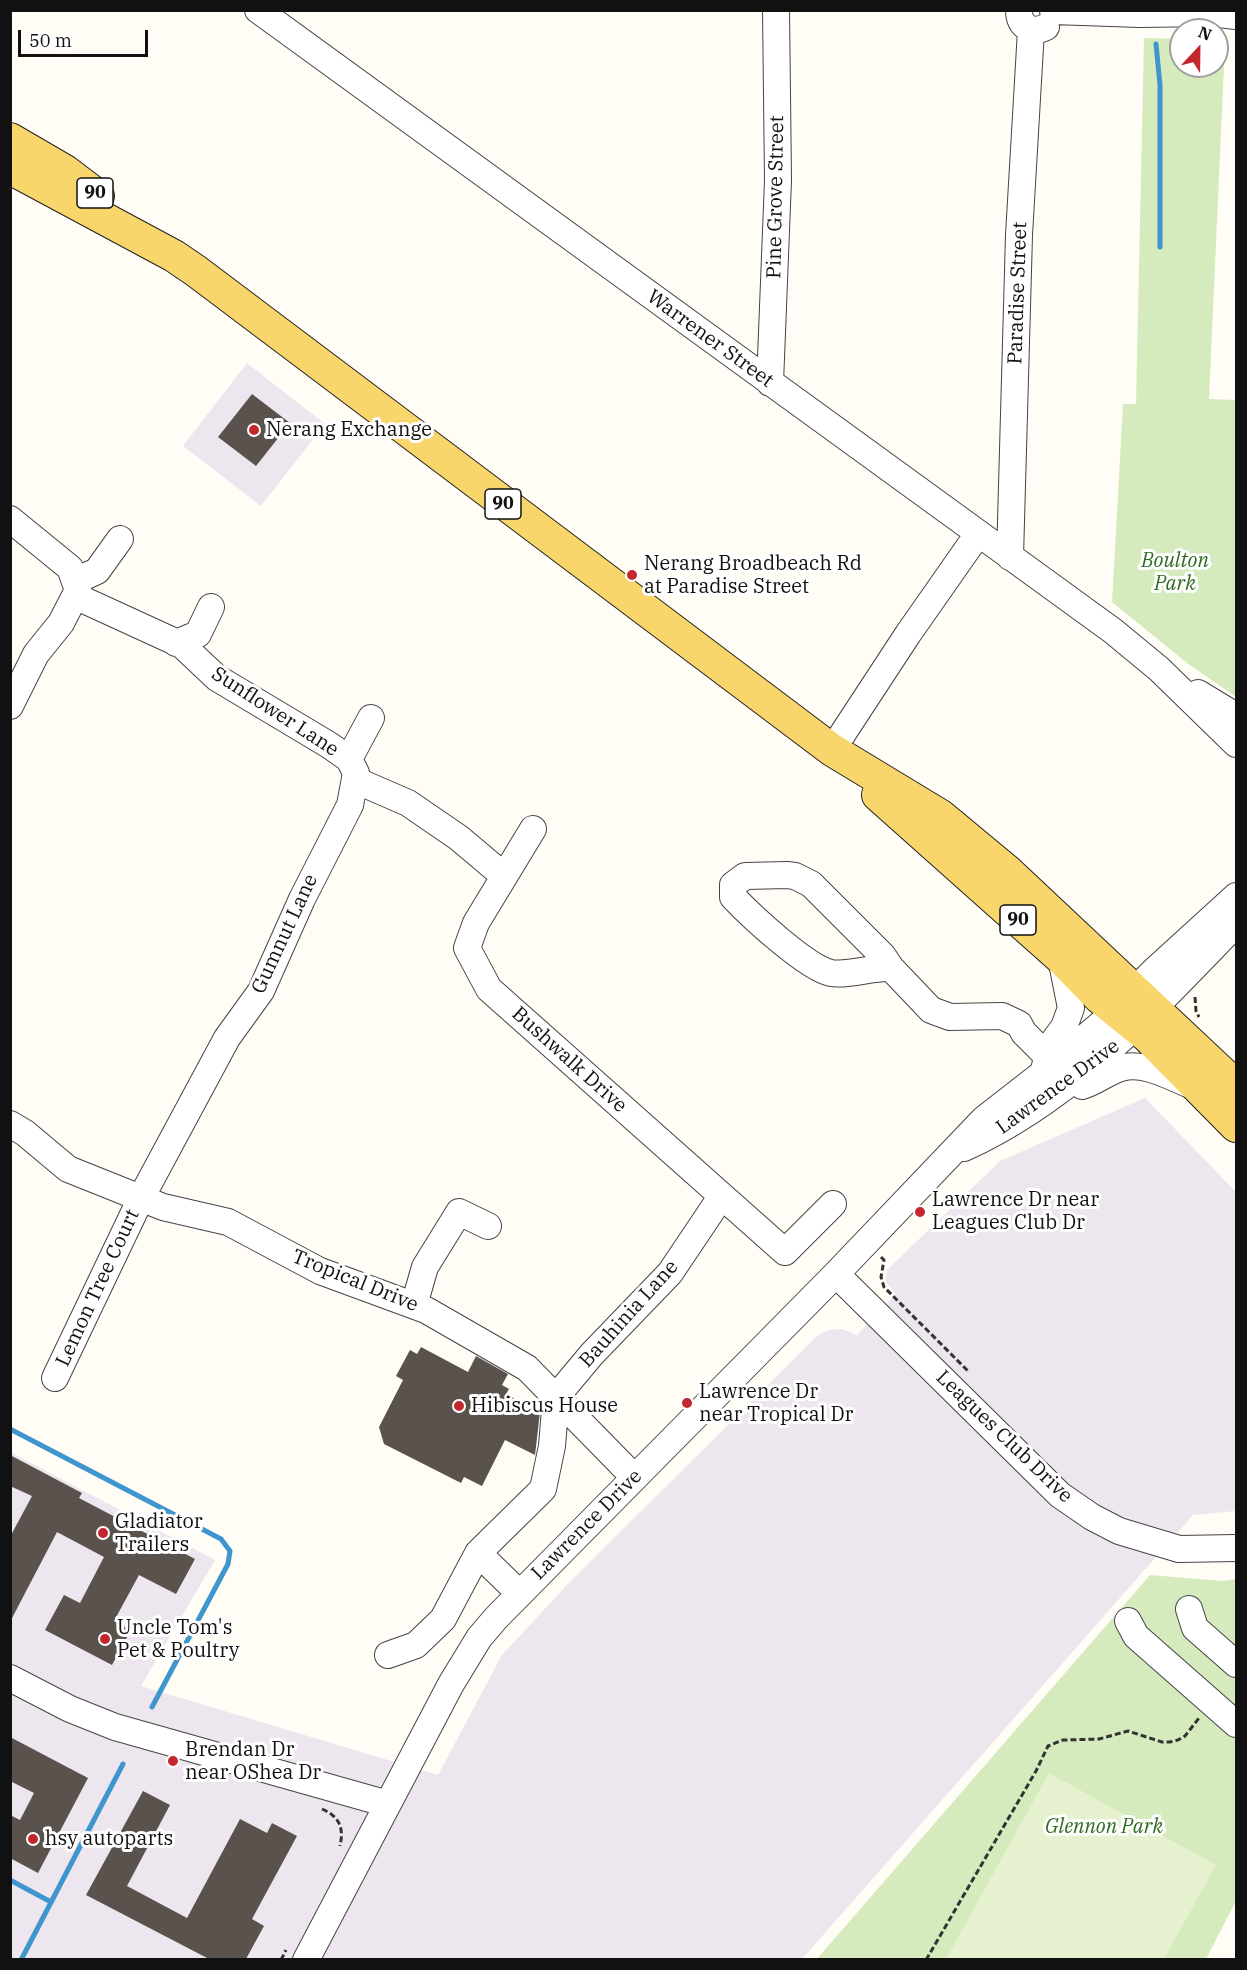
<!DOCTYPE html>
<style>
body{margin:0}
#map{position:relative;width:1247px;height:1970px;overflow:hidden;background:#fffdf5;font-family:"IBM Plex Serif",serif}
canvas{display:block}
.frame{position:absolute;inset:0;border:12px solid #111;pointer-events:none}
.north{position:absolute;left:1169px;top:18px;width:60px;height:60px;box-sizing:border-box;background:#fff;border:2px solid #a0a0a0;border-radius:50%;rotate:22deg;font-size:16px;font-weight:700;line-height:24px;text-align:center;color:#111}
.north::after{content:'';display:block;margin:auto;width:21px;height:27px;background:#c4262e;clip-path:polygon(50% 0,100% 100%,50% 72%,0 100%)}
.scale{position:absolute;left:18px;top:30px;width:130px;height:27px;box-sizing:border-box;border:3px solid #111;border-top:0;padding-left:8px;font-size:18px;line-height:21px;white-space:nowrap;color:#111;-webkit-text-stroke:4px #fff;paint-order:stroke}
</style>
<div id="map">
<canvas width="1247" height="1970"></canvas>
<div class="frame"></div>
<div class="north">N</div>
<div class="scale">50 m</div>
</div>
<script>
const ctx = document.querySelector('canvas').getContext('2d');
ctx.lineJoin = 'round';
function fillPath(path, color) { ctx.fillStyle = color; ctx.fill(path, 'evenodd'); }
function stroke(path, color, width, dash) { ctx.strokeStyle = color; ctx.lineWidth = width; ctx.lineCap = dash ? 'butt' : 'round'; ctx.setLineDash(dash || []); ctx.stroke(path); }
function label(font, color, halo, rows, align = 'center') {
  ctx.font = font + ' "IBM Plex Serif",serif'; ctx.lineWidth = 6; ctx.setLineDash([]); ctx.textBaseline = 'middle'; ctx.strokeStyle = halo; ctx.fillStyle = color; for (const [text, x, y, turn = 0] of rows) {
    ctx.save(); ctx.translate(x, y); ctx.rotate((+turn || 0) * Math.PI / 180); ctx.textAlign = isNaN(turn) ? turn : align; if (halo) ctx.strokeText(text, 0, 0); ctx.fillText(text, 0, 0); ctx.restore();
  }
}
fillPath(new Path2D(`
 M247 363 325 424 261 506 183 446Z
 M1145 1098 1236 1192V1511L1193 1515 802 1959H11L10 1452 215 1560 141 1686 438 1775 502 1655 567 1585 817 1336 828 1330 842 1329 857 1335 896 1294 886 1282 887 1270 1000 1161Z`), '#eee6ef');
fillPath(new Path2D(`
 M1144 38 1181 39V66H1217V42L1225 43 1209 399 1236 400V697L1187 663 1112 602 1123 404H1136Z
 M1150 1575 1223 1581 1236 1579V1901L1206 1959 816 1960Z`), '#d5ebbd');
fillPath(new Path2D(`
 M1049 1773 1216 1865 1164 1959H946Z`), '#e6f2cf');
stroke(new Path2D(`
 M1156 44 1160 85V247
 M10 1429 221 1539 230 1551 228 1564 152 1707
 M10 1880 51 1902
 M21 1960 123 1764`), '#3f96cf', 5);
fillPath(new Path2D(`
 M252 394 290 423 256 466 218 437Z
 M421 1347 468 1372 476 1356 508 1374 502 1385 509 1389 506 1394 540 1412 535 1455 505 1440 482 1486 464 1477 461 1483 384 1444 379 1427 403 1380 396 1376 410 1350 417 1354Z
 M10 1455 82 1493 79 1498 195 1559 176 1594 139 1575 114 1621 131 1630 112 1665 45 1630 64 1595 80 1603 104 1557 57 1532 10 1622V1537L32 1496 10 1486Z
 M10 1737 88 1778 38 1873 10 1858V1815L20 1820 34 1793 10 1781Z
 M143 1791 170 1805 127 1886 187 1918 240 1819 267 1833 272 1823 297 1836 252 1919 264 1926 246 1959H209L86 1895Z`), '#5a524d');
const minor = new Path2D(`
 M258 10 1113 631 1159 669 1236 744
 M1019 10C1019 27 1032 34 1046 27
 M1053 11 1140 14 1211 13 1236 16
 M770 383 778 180 776 10
 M10 519 70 568 78 590 61 623 36 654 10 706
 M1010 557 1019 235 1031 30
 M75 581 97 571 120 539
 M176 643 198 634 211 607
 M1198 693 1236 716
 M832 750 908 634 978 534
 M349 759 371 718
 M355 780 408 803 459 838 504 876
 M533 829 476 923 467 948 489 989 785 1252 833 1204
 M891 968C870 967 850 976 831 973 807 968 751 916 733 897V885L745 876 787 875 795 876 811 884 883 956 891 968 931 1010 950 1017 1002 1016 1019 1024 1024 1033 1048 1057
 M1044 1070 1050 1046 1064 1027 1071 1008 1061 958
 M1082 1086C1096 1082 1107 1072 1121 1068 1145 1061 1172 1078 1193 1086
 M10 1124 25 1133 68 1169 163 1207 228 1222 320 1271 426 1310 527 1368 634 1477
 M964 1148C1074 1098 1153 1009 1236 924
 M836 1274 1060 1495 1092 1517 1119 1531 1179 1549 1236 1548
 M414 1305 425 1267 459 1212 488 1226
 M55 1378 141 1198 227 1038 261 991 302 899 350 805 356 773 349 759 329 745 217 678 182 645 75 596
 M478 1553 519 1593
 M1189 1609 1195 1628 1236 1664
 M1128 1621 1136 1636 1236 1724
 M388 1655 416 1645 443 1619 478 1553 543 1489 552 1446 556 1397 592 1354 670 1273 721 1197
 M10 1678 70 1709 115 1727 388 1804
 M306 1960 451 1684 479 1638 496 1618 836 1274 984 1119 1043 1073 1101 1024 1157 968 1236 896`);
const major = new Path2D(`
 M10 139 65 171 98 196
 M10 168 174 256 196 271 832 750 941 816 1006 870 1236 1086
 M878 795 1061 958 1099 997 1147 1036 1236 1126`);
stroke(minor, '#444', 28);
stroke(major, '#222', 34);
stroke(new Path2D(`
 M1195 997 1196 1011 1199 1017
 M881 1257 884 1260 881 1277 884 1287 969 1372
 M322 1809C340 1817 344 1828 340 1846
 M281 1960 286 1950
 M926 1960 1036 1771 1048 1746 1063 1740 1099 1739 1128 1731 1162 1742H1170L1178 1740 1185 1736 1199 1718`), '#333', 3, [6, 3]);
stroke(minor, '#fff', 26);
stroke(major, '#f9d66b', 32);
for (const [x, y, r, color] of [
 [254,430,6,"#c4262e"],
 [632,575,6,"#c4262e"],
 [920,1212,6,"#c4262e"],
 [687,1403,6,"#c4262e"],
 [459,1406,6,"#c4262e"],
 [103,1533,6,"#c4262e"],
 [105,1639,6,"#c4262e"],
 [173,1761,6,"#c4262e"],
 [33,1839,6,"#c4262e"]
]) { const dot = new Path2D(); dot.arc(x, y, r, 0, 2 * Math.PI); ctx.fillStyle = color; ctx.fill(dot); stroke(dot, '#fff', 2); }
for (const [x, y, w] of [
 [95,193,36],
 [503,504,36],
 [1018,920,36]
]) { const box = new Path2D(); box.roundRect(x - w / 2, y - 15, w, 30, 4.5); ctx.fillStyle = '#fff'; ctx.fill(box); stroke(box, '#111', 1.5); }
label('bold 18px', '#111', null, [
 ["90",95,193],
 ["90",503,504],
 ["90",1018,920]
]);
label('20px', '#111', '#fff', [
 ["Pine Grove Street",776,197,-89],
 ["Paradise Street",1018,293,-88],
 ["Warrener Street",710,339,36],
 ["Sunflower Lane",275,712,33],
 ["Gumnut Lane",285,934,-65],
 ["Bushwalk Drive",569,1060,42],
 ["Lawrence Drive",1058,1087,-36],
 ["Tropical Drive",355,1281,22],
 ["Lemon Tree Court",98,1288,-65],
 ["Bauhinia Lane",629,1314,-48],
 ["Leagues Club Drive",1004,1437,44],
 ["Lawrence Drive",587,1525,-45]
]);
label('20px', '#111', '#fff', [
 ["Nerang Exchange",266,430],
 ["Nerang Broadbeach Rd",644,564],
 ["at Paradise Street",644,587],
 ["Lawrence Dr near",932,1200],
 ["Leagues Club Dr",932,1223],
 ["Lawrence Dr",699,1392],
 ["near Tropical Dr",699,1415],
 ["Hibiscus House",471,1406],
 ["Gladiator",115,1522],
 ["Trailers",115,1545],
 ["Uncle Tom's",117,1628],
 ["Pet & Poultry",117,1651],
 ["Brendan Dr",185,1750],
 ["near OShea Dr",185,1773],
 ["hsy autoparts",45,1839]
], 'left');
label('italic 20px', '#2f6b1f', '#fff', [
 ["Boulton",1175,561],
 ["Park",1175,584],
 ["Glennon Park",1104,1827]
]);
</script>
